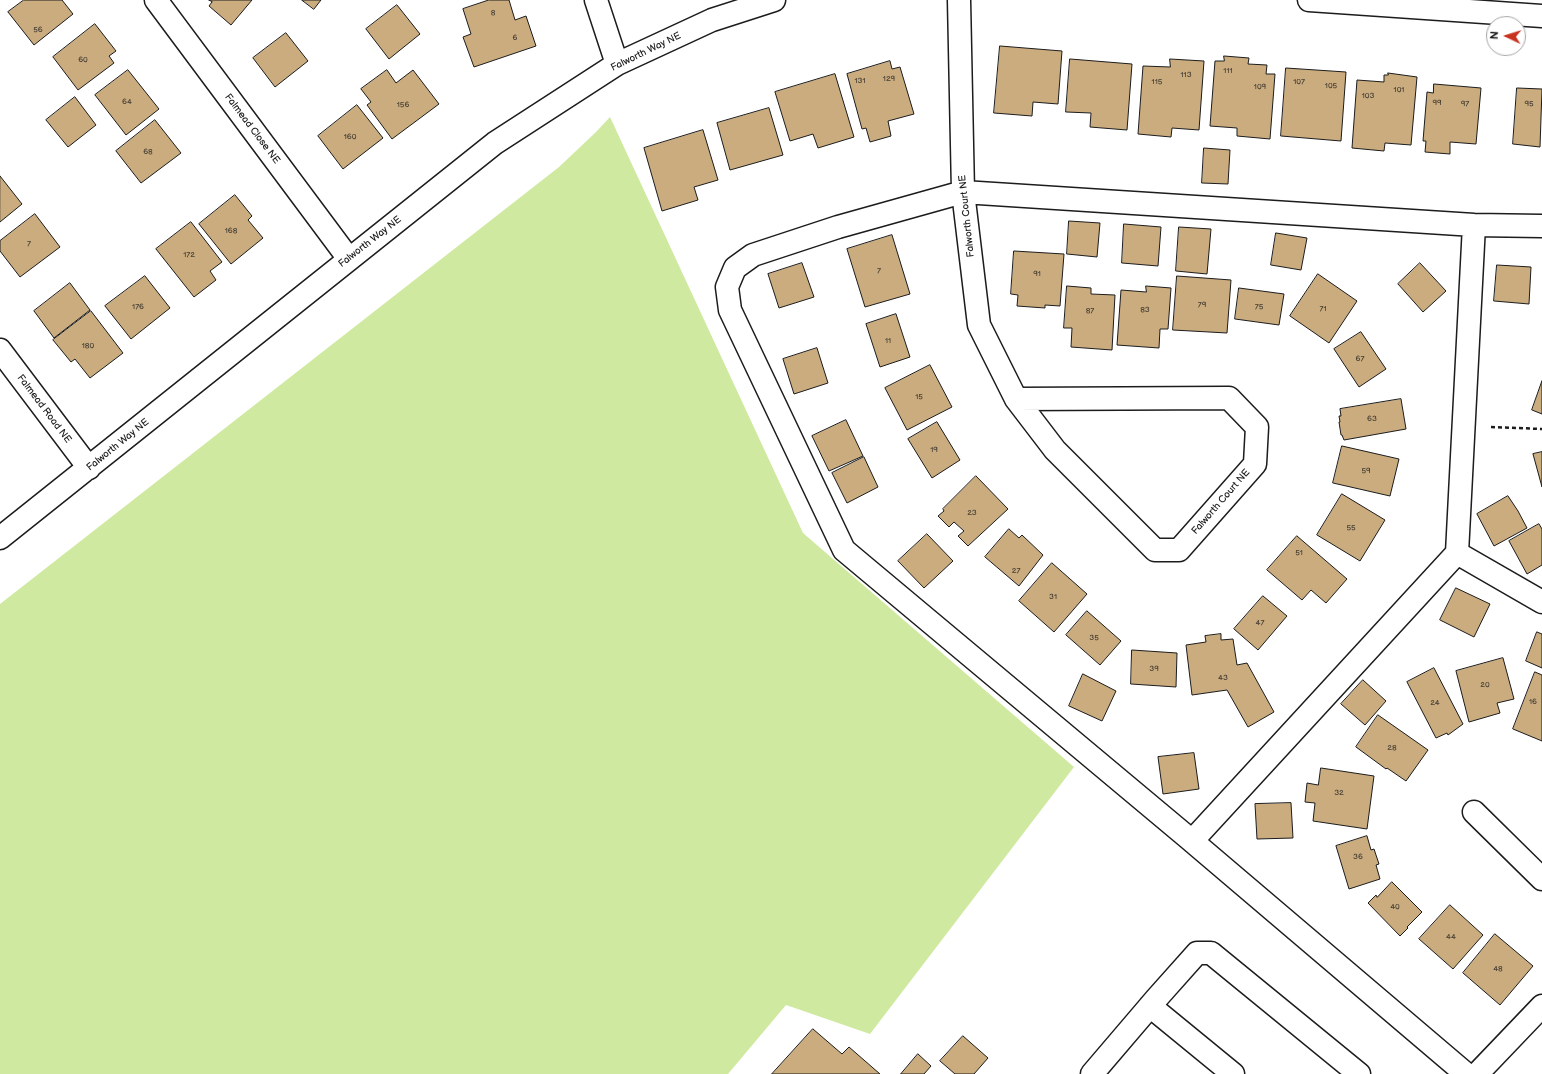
<!DOCTYPE html>
<style>
body{margin:0}
#map{position:relative;width:1542px;height:1074px;overflow:hidden;background:#fff;font-family:"Balsamiq Sans",sans-serif}
canvas{display:block}
.north{position:absolute;left:1486px;top:16px;width:40px;height:40px;box-sizing:border-box;background:#fff;border:1px solid #a4a4a4;border-radius:50%;rotate:274deg;font-size:11px;font-weight:700;line-height:16px;text-align:center;color:#1c1c1c}
.north::after{content:'';display:block;margin:auto;width:14px;height:18px;background:#c8321e;clip-path:polygon(50% 0,100% 100%,50% 72%,0 100%)}
</style>
<div id="map">
<canvas width="1542" height="1074"></canvas>
<div class="north">N</div>
</div>
<script>
const ctx = document.querySelector('canvas').getContext('2d');
ctx.lineJoin = 'round';
function fillPath(path, color) { ctx.fillStyle = color; ctx.fill(path, 'evenodd'); }
function stroke(path, color, width, dash) { ctx.strokeStyle = color; ctx.lineWidth = width; ctx.lineCap = dash ? 'butt' : 'round'; ctx.setLineDash(dash || []); ctx.stroke(path); }
function label(font, color, halo, rows, align = 'center') {
  ctx.font = font + ' "Balsamiq Sans",sans-serif'; ctx.lineWidth = 4; ctx.setLineDash([]); ctx.textBaseline = 'middle'; ctx.strokeStyle = halo; ctx.fillStyle = color; for (const [text, x, y, turn = 0] of rows) {
    ctx.save(); ctx.translate(x, y); ctx.rotate((+turn || 0) * Math.PI / 180); ctx.textAlign = isNaN(turn) ? turn : align; if (halo) ctx.strokeText(text, 0, 0); ctx.fillText(text, 0, 0); ctx.restore();
  }
}
fillPath(new Path2D(`
 M610 117 803 533 1074 767 870 1034 786 1005 728 1074H0V604L559 167 596 132Z`), '#cfeaa0');
const building = new Path2D(`
 M24 0H62L73 14 34 45 8 12Z
 M209 0H252L231 25 209 6 212 2Z
 M302 0H321L314 9Z
 M489 0H509L515 20 526 16 536 46 474 67 463 37 471 34 463 9Z
 M397 5 420 34 389 59 366 29Z
 M95 24 116 51 109 56 114 63 78 90 53 57Z
 M286 33 308 61 275 87 253 58Z
 M1000 46 1062 51 1058 104 1033 102 1032 116 994 113Z
 M1224 56 1249 58 1248 64 1267 65 1266 74H1275L1270 139 1237 136V128L1210 126 1215 61H1224Z
 M1070 59 1132 64 1127 130 1090 127 1091 113 1066 112Z
 M1170 59 1204 61 1199 130 1172 128 1171 137 1138 134 1143 66 1170 67Z
 M890 61 892 69 900 67 914 114 888 121 891 136 870 142 866 128 862 129 847 74Z
 M1286 68 1346 72 1341 141 1281 136Z
 M128 70 159 109 126 135 95 95Z
 M387 70 396 83 413 70 439 104 392 139 367 105 371 102 361 89Z
 M1388 73 1417 77 1411 145 1385 143 1384 151 1352 148 1357 80 1384 82V75H1388Z
 M835 74 854 137 818 148 813 134 790 141 775 92Z
 M1434 84 1481 88 1476 144 1450 142V154L1425 152 1426 141H1423L1427 92 1433 93Z
 M1517 88 1542 89 1540 147 1513 144Z
 M75 97 96 125 68 147 46 120Z
 M357 105 383 138 343 169 318 136Z
 M769 108 783 155 730 170 717 123Z
 M155 120 181 153 141 183 116 151Z
 M703 130 718 180 694 187 698 200 662 211 644 148Z
 M1204 148 1230 150 1228 184 1202 183Z
 M0 176 22 204 0 222Z
 M235 195 252 216 248 220 263 238 231 264 199 224Z
 M35 214 60 247 20 277 0 251V241Z
 M1069 221 1100 223 1097 257 1067 254Z
 M191 222 222 262 210 271 216 280 194 297 156 249Z
 M1124 224 1161 227 1158 266 1122 263Z
 M1179 227 1211 229 1207 274 1176 271Z
 M1276 233 1307 238 1301 270 1271 265Z
 M892 235 910 294 865 307 847 249Z
 M1014 251 1064 254 1060 306 1045 305V308L1017 306 1018 295 1011 294Z
 M802 263 814 297 779 308 768 274Z
 M1420 263 1446 291 1423 312 1398 284Z
 M1497 265 1531 267 1529 304 1494 301Z
 M1318 274 1357 301 1329 343 1290 316Z
 M145 276 170 308 131 339 105 306Z
 M1177 276 1231 280 1227 333 1173 330Z
 M70 283 90 310 54 338 34 311Z
 M1067 286 1091 288V294L1115 295 1112 350 1071 347 1072 328H1064Z
 M1146 286 1171 288 1168 329H1160L1159 348 1117 345 1121 290 1146 292Z
 M1239 288 1284 294 1279 325 1235 319Z
 M91 311 123 353 90 378 75 359 71 362 53 340Z
 M896 314 910 357 880 367 866 324Z
 M1361 332 1386 369 1359 387 1334 349Z
 M817 348 828 383 794 394 783 359Z
 M930 365 952 407 907 430 885 388Z
 M1542 381V414L1532 410Z
 M1401 399 1406 429 1344 440 1342 435H1341L1339 422H1340L1339 416H1341L1340 409Z
 M846 420 863 456 829 471 812 436Z
 M937 422 960 460 932 478 908 439Z
 M1342 446 1399 459 1390 496 1333 483Z
 M1542 452V487L1533 454Z
 M864 457 878 487 847 503 832 473Z
 M976 476 1008 509 968 546 958 536 964 531 954 522 949 527 938 516 944 511 943 509Z
 M1342 494 1385 520 1360 561 1317 535Z
 M1508 496 1518 511 1527 528 1494 546 1477 514Z
 M1539 524 1542 529V565L1527 574 1509 541Z
 M1009 529 1019 538 1022 535 1043 555 1019 586 985 557Z
 M927 534 953 561 924 588 898 561Z
 M1297 536 1347 579 1326 603 1311 590 1302 600 1267 570Z
 M1052 563 1087 594 1054 632 1019 601Z
 M1456 588 1490 604 1474 637 1440 620Z
 M1263 596 1287 616 1258 650 1234 629Z
 M1087 611 1121 641 1100 665 1066 635Z
 M1537 632 1542 634V668L1526 661Z
 M1221 634V640L1233 639 1237 665 1247 663 1274 712 1248 727 1227 690 1192 695 1186 645 1206 642 1205 636Z
 M1132 650 1177 653 1176 687 1131 684Z
 M1503 658 1514 699 1497 703 1500 713 1469 722 1456 671Z
 M1434 668 1463 724 1448 735 1447 733 1436 738 1407 682Z
 M1535 672 1542 675V741L1513 729Z
 M1083 674 1116 691 1102 721 1069 706Z
 M1363 680 1386 701 1365 725 1341 704Z
 M1378 715 1428 750 1406 781 1387 768 1386 769 1356 747Z
 M1194 753 1199 789 1163 794 1158 757Z
 M1321 768 1374 776 1367 829 1313 821 1315 803 1305 802 1307 783 1318 785Z
 M1291 803 1293 838 1257 839 1255 804Z
 M1367 836 1371 850 1374 849 1379 864 1376 865 1380 879 1349 889 1336 846Z
 M1392 882 1422 912 1407 927 1408 928 1400 936 1368 903 1376 895 1377 897Z
 M1450 905 1483 935 1453 969 1419 939Z
 M1495 934 1533 966 1500 1005 1463 973Z
 M813 1029 842 1054 849 1047 880 1074H772Z
 M963 1036 988 1058 974 1074H955L940 1061Z
 M918 1054 931 1066 924 1074H901Z`);
fillPath(building, '#caac7f');
stroke(building, '#1c1c1c', 1);
const minor = new Path2D(`
 M156 0 349 259
 M596 0 617 64
 M959 0 963 192 979 325 1016 399 1055 450 1155 550H1179L1255 464 1257 427 1229 398 1016 399
 M1309 0 1542 16
 M1542 226 1474 225 963 192 838 227 753 255 735 268 727 287 730 310 844 550 1192 841 1457 553 1542 602
 M0 350 89 468
 M0 538 495 143 617 64 712 20 774 0
 M1457 553 1474 225
 M1474 812 1542 879
 M1192 841 1466 1074
 M1150 1006 1233 1074
 M1092 1074 1156 999 1197 953H1211L1359 1074
 M1477 1074 1542 1006`);
stroke(minor, '#1c1c1c', 25);
stroke(new Path2D(`
 M1491 427 1542 429`), '#1c1c1c', 2.5, [4, 3]);
stroke(minor, '#fff', 22);
label('8px', '#484035', null, [
 ["8",493,13],
 ["56",38,30],
 ["6",515,38],
 ["60",83,60],
 ["111",1228,71],
 ["113",1186,75],
 ["129",889,79],
 ["131",860,81],
 ["115",1157,82],
 ["107",1299,82],
 ["105",1331,86],
 ["109",1260,87],
 ["101",1399,90],
 ["103",1368,96],
 ["64",127,102],
 ["99",1437,103],
 ["97",1465,104],
 ["95",1529,104],
 ["156",403,105],
 ["160",350,137],
 ["68",148,152],
 ["168",231,231],
 ["7",29,244],
 ["172",189,255],
 ["7",879,271],
 ["91",1037,274],
 ["79",1202,305],
 ["176",138,307],
 ["75",1259,307],
 ["71",1323,309],
 ["83",1145,310],
 ["87",1090,311],
 ["11",888,341],
 ["180",88,346],
 ["67",1360,359],
 ["15",919,397],
 ["63",1372,419],
 ["19",934,450],
 ["59",1366,471],
 ["23",972,513],
 ["55",1351,528],
 ["51",1299,553],
 ["27",1016,571],
 ["31",1053,597],
 ["47",1260,623],
 ["35",1094,638],
 ["39",1154,669],
 ["43",1223,678],
 ["20",1485,685],
 ["16",1533,702],
 ["24",1435,703],
 ["28",1392,748],
 ["32",1339,793],
 ["36",1358,857],
 ["40",1395,907],
 ["44",1451,937],
 ["48",1498,969]
]);
label('10px', '#1c1c1c', '#fff', [
 ["Falworth Way NE",646,52,-26],
 ["Falmead Close NE",252,129,53],
 ["Falworth Court NE",967,216,-96],
 ["Falworth Way NE",370,242,-38],
 ["Falmead Road NE",44,409,53],
 ["Falworth Way NE",118,445,-39],
 ["Falworth Court NE",1221,502,-49]
]);
</script>
